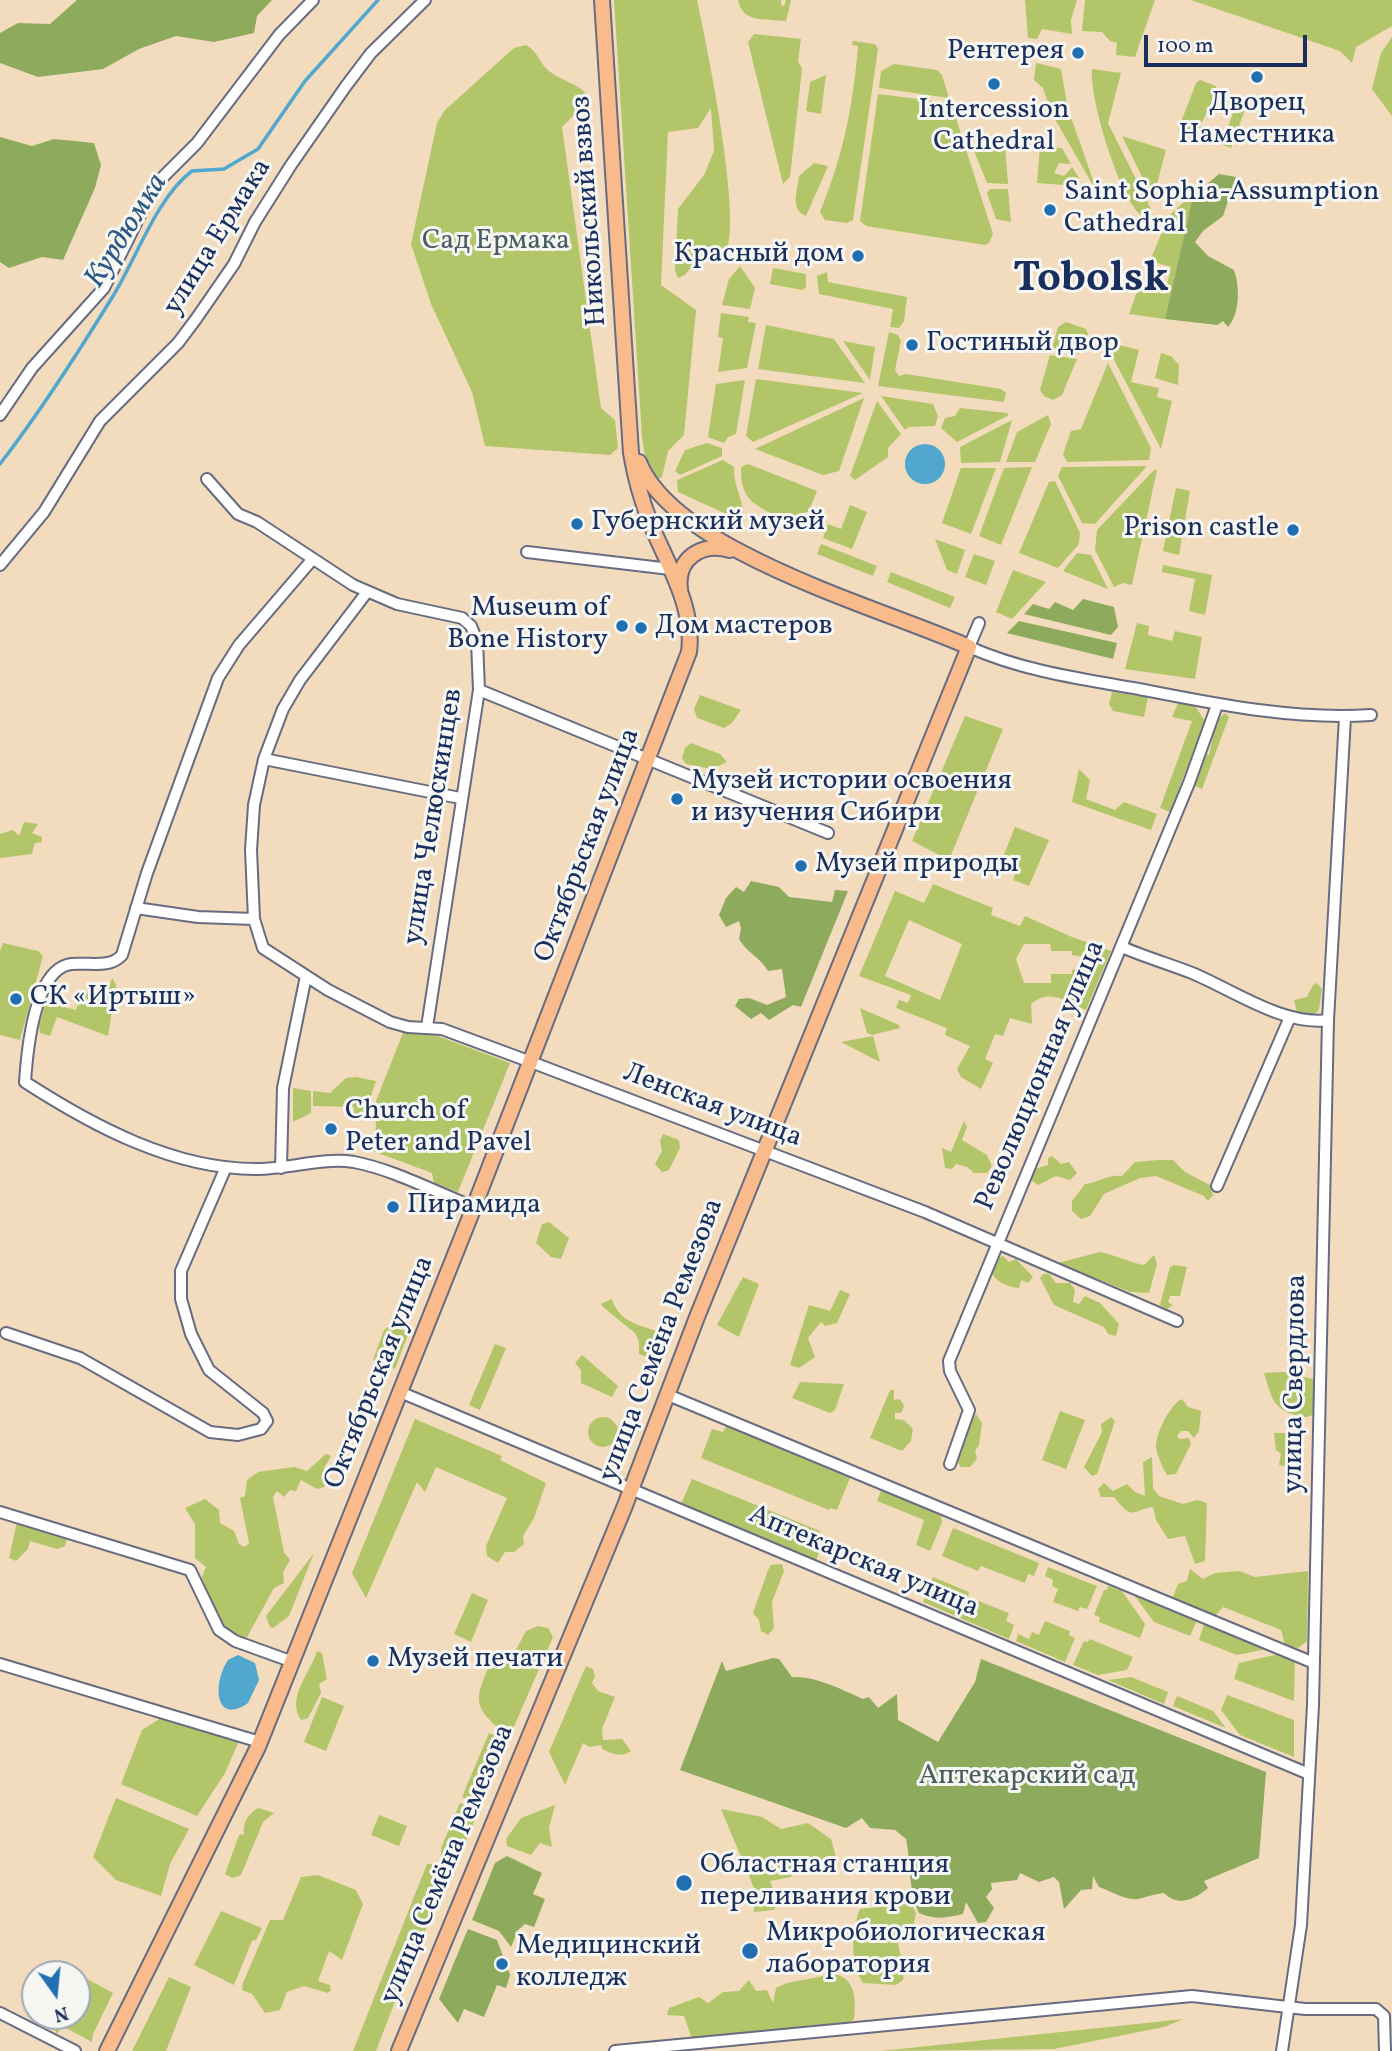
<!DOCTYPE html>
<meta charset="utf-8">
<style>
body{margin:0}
#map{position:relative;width:1392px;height:2051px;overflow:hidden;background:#f3dcbe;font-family:Vollkorn,serif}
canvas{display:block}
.north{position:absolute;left:21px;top:1960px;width:70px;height:70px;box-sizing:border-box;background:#f6f6f2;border:2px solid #9ea6b7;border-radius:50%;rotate:165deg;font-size:19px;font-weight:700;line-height:28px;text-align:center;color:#1b2f5e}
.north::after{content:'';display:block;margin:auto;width:24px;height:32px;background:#1f6fb2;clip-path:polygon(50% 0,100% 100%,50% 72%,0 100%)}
.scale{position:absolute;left:1144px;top:35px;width:163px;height:32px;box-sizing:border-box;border:4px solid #1b2f5e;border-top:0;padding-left:9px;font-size:21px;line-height:24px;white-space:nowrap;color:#1b2f5e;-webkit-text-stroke:5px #f6f6f2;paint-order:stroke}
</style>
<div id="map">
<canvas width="1392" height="2051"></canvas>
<div class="north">N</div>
<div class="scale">100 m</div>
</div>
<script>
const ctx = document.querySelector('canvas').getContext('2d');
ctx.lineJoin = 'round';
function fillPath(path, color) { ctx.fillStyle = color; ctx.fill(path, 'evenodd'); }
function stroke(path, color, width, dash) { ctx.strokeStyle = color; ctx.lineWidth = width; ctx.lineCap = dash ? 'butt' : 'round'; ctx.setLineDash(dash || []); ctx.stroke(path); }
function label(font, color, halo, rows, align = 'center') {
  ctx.font = font + ' Vollkorn,serif'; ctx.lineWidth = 6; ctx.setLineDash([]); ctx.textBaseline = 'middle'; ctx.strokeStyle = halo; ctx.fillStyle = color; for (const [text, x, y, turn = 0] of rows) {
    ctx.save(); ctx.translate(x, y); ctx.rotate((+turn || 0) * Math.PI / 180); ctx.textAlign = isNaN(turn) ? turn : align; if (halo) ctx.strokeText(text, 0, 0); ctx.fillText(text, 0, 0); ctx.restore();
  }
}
fillPath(new Path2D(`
 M614 0H697C706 42 744 224 725 254L694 263 685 275 678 278 675 271 678 209 704 175 714 151 711 108 698 128 668 132 661 285 696 310 684 435 668 451 662 477 656 480 646 463 642 437Z
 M738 0H781V5L784 6 786 0H791L786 21C766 19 742 23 738 0Z
 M1025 0H1077L1071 20 1072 34 1042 29 1037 39 1028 38Z
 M1085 0H1155L1135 57 1116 55 1117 43 1110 41 1102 32 1082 31Z
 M1191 0H1392V26L1356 47 1352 63 1340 51Z
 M754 34 801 39 798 61 802 69 790 177 783 184 748 42Z
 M1392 37V116L1372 89 1381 53Z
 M853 41 875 44 878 49 853 220 847 223 825 220 820 212C843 156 853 107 858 46L852 45Z
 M526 45C537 52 537 57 544 66 556 81 579 81 590 99L562 127 601 408 615 420 618 448 610 455 485 446 472 392 431 304 411 244 437 123 445 110 514 48Z
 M1036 63 1061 69 1068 109 1098 194 1052 114 1043 88 1034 80Z
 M894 64 937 70 942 75 949 98 879 88 881 71Z
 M1092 69 1121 73 1108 123 1151 209 1141 215C1119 197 1089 98 1092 69Z
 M826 75 821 114 806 111 810 82Z
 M1200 80 1216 86 1217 91 1200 126 1204 128 1200 138 1178 130 1196 83Z
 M878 94 951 103 993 234 989 243 985 245 866 226 860 221Z
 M1240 95 1248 101 1231 148 1217 143 1220 134 1225 135 1233 113 1229 111 1234 98 1238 99Z
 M1122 136 1166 150 1153 199Z
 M1040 146 1062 148 1071 164 1059 163 1054 173 1064 176 1072 167 1079 178 1078 186 1037 183Z
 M1005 147 1008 184 987 183 974 151 977 148Z
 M814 163 828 166 806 216C790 210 797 191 799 176Z
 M990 189H1008L1011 222 996 219 987 193Z
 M1190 196H1193L1165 319 1129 314 1139 286 1165 294 1171 267 1150 261 1168 217Z
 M740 266 755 288 750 309 722 305 729 279Z
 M773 268 806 274V287L802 290 770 284Z
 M827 272 828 282 907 297 904 321 899 328 890 327 893 309 819 294 817 276Z
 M721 313 749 317 748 322 756 323 747 368 718 372 723 338 718 337Z
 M1066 322 1086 329 1088 334 1079 354 1052 349 1058 327Z
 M766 325 834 339 865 383 758 369Z
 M889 332 898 335 901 341 895 370 899 376 906 374 1001 389 1006 393 1004 402 878 386Z
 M843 341 875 347 870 380Z
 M1115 344 1139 350 1131 382 1159 388 1157 397 1172 401 1161 449 1112 356Z
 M1161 353 1171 356 1179 365 1178 385 1155 378Z
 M1050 355 1077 359 1062 395 1053 400 1044 396 1040 390Z
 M1108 363 1151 448 1149 460 1067 462 1063 454 1071 431 1081 429Z
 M756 379 863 393 753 442 746 436Z
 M745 380 736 434 728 437 724 443 708 437 716 384Z
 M881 396 933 404 938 416 935 426 909 427 905 430Z
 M864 398 839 471 823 475 755 449Z
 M877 401 901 434 888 448V457L855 480 850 476Z
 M960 408 1007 413 1009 415 957 442 941 428 945 418 955 416Z
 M1048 415 1051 424 1035 462H1006L1017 432Z
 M1012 420 1000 462 961 463 960 447Z
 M707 443 722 448V456L680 475 675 471 685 450Z
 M723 460 734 467C733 487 745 502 744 522L678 492 677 480Z
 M748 464 817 491 809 511 784 520C756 505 740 502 741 467Z
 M1147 466 1095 524 1082 523 1058 476 1062 467Z
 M1032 467 1001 545 979 536 1004 468Z
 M961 468H996L971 534 942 523Z
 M1154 470H1157L1132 585 1123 583 1114 587 1095 550 1097 530Z
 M1055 481 1080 533 1079 544 1058 568 1019 553 1049 482Z
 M1176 488 1190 491 1179 555 1163 551Z
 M850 505 867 512 852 549 823 538 828 524 841 529Z
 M935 539 965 550 957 574 947 570Z
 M821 544 877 566 873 576 817 554Z
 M1077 553 1091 555 1108 589 1063 571Z
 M974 554 995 561 986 585 965 577Z
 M1163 565 1212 575 1205 615 1189 611 1195 579 1162 572Z
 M1013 570 1046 582 1012 619 996 612Z
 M891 572 955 597 950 608 887 582Z
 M1137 623 1149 626 1148 635 1172 641 1175 631 1202 637 1195 679 1125 669Z
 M1112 692 1148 697 1144 717 1113 711 1109 704Z
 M700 695 741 710 732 723 724 728 697 718 694 709Z
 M1178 703 1195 706 1205 721 1170 812 1160 808 1192 721 1172 717Z
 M1225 713 1229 717 1202 789 1193 785 1205 754 1209 755 1216 721Z
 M965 716 1003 729 949 860 912 841Z
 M691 743 720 754 727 762 711 769 686 764 682 758 685 748Z
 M1079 769 1090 780 1086 799 1115 810 1124 802 1157 814 1151 830 1072 802Z
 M24 822 38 824 32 833 42 837V842L35 843 32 854 0 858V834L13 830 19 836Z
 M1015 827 1049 840 1029 886 1013 880 1015 874 999 867Z
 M933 884 993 908 991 915 1020 926 1025 916 1072 937 1111 951 1086 1010C1069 1003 1050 987 1031 1004L1032 1024 1010 1018 1003 1036 995 1034 985 1059 993 1063 981 1089 961 1077 957 1069 970 1046 945 1035 947 1028 896 1008 899 1000 908 1003 911 995 859 976 895 891 924 903ZM909 920 962 944 940 1000 885 976ZM1024 944H1050L1051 951H1072V955L1085 957 1086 966 1072 970V974H1051V983H1024L1016 959Z
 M3 943 38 951 43 956 20 1040 0 1035V951Z
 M112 978 116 985 108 1036 57 1017 50 1036 40 1033 39 1026 46 1002 76 1010 82 991 106 997Z
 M1317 983 1322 989 1319 1010 1313 1015 1297 1012 1294 1000 1307 997 1313 985Z
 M860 1008 899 1025 900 1028 872 1035 867 1033Z
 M403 1033 435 1035 510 1063 458 1192 434 1183 432 1173 370 1150V1143H375L376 1120H371L372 1111Z
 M873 1036 880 1062 841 1042Z
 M356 1077 376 1081 364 1116 354 1115V1107L313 1106V1091L330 1093 346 1078Z
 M293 1088 311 1091V1113L293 1122Z
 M964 1121 967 1127 962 1140 987 1155 992 1166 987 1173H974L967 1167 956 1164 952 1169 945 1168 942 1148 951 1152Z
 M663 1134 679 1140 680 1148 669 1170 662 1172 655 1164 662 1151 660 1141Z
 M1052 1156 1061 1164 1069 1162 1077 1173 1070 1180 1056 1176 1038 1185 1031 1180 1034 1169 1048 1165V1158Z
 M1158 1160H1173L1185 1172 1210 1185 1213 1195 1208 1201 1204 1196 1156 1176 1140 1178 1104 1194 1090 1216 1081 1219 1072 1211V1201L1085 1184C1099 1182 1108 1174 1122 1176L1135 1162Z
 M549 1222 569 1238 561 1259 551 1257 536 1243 542 1224Z
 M1100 1252C1116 1255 1128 1262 1144 1265L1154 1255 1157 1264 1149 1293 1130 1292 1058 1263Z
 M1003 1256 1009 1262 1016 1259 1033 1277 1028 1283 1021 1280 1019 1288C1007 1287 994 1281 990 1270L995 1259Z
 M1174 1265 1187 1267 1180 1296H1170L1168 1302 1173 1305 1167 1309 1160 1305 1170 1267Z
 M1043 1274H1049L1056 1283H1070L1075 1290 1073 1302 1079 1304 1085 1296 1100 1303 1119 1324 1116 1336 1108 1334 1104 1327 1054 1305 1040 1278Z
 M743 1277 759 1284 739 1337 717 1325Z
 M840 1290 850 1294 837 1323 825 1326 821 1322 808 1338 815 1357 799 1368 790 1365 809 1305 830 1311Z
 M612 1299C619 1324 644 1326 666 1334L655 1360 639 1354V1341L635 1333 603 1307 601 1304Z
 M389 1326 409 1332 395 1369 373 1360 384 1330Z
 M495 1344 506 1348 480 1410 469 1405Z
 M582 1355 618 1386 612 1397 581 1383V1370L575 1363Z
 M1283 1372 1313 1379 1317 1412C1309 1418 1304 1418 1295 1415 1271 1407 1272 1397 1264 1373Z
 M800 1382 844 1384 835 1410 830 1413 792 1398Z
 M890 1390H894V1400L900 1399 904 1406 901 1413H895V1419L904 1420 913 1429 911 1441 902 1451 870 1438Z
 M1182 1399 1188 1407 1201 1411 1199 1431 1194 1438 1188 1431H1181L1177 1436 1179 1439 1189 1438 1191 1444 1176 1474 1167 1475C1162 1467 1158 1457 1156 1448 1155 1435 1170 1404 1182 1399Z
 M1060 1411 1085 1420 1066 1469 1042 1460Z
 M976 1414 982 1423 979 1445 975 1451 977 1459 970 1467H961L955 1458 969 1424Z
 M1111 1417 1115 1421 1097 1474 1092 1476 1084 1467 1102 1432 1101 1424Z
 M588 1432a15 15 0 1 1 30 0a15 15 0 1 1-30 0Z
 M415 1419 502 1456 500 1460 546 1483 534 1518 523 1536 524 1544 514 1552H505L498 1563 487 1556 486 1546 507 1498 436 1467 425 1492 417 1482 366 1598 352 1573Z
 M726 1426 850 1478 837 1510 830 1508 829 1510 701 1458 712 1429 723 1432Z
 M1289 1429 1297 1439 1290 1456 1296 1458 1293 1468 1279 1465 1281 1454 1276 1450 1274 1433H1286Z
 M326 1454 331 1456 324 1468 329 1477 324 1487 317 1489 301 1480 296 1491 290 1490 284 1497 277 1491 273 1497 284 1552 290 1560 283 1572 284 1583 274 1588 246 1639C213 1630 212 1606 202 1577L206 1567 195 1558V1524L185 1508 205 1499 219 1510 220 1523 234 1531 239 1544 245 1547 249 1543 240 1498 245 1496 247 1480 258 1472 294 1467 307 1471Z
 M1152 1457 1153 1488 1159 1496 1183 1504 1197 1500 1207 1503 1205 1561 1195 1564 1185 1536 1168 1539 1156 1520 1153 1507C1133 1509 1134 1523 1114 1497H1101L1098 1489 1104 1483 1113 1491 1127 1484 1135 1492 1145 1496 1143 1462Z
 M692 1479 820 1531 819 1534 826 1537 816 1560 681 1504Z
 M882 1488 940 1511 942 1522 930 1551 916 1545 924 1520 877 1501Z
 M17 1522 68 1536 65 1546 57 1549 30 1541 28 1549 16 1561 9 1558Z
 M953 1528 1039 1563 1034 1576 1028 1574 1025 1583 981 1566 978 1571 942 1556Z
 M314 1553 289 1616 273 1628 270 1627 266 1616Z
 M782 1564 784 1571 772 1602 774 1628 768 1635 761 1631 759 1620 753 1613 768 1570 771 1565Z
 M1048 1567 1097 1586 1087 1609 1080 1607 1078 1611 1053 1602 1058 1589 1052 1586 1053 1580 1045 1576Z
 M1190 1569 1203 1579 1215 1573 1239 1571 1255 1577 1308 1571 1307 1641 1298 1648 1285 1645 1281 1630 1223 1607 1216 1615 1172 1599 1178 1584 1187 1581Z
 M933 1577 969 1592 968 1597 1009 1613 1006 1621 1014 1625 1009 1639 923 1602Z
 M1108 1586 1122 1591 1145 1624 1140 1638 1099 1622 1100 1617 1094 1615 1104 1590H1107Z
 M472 1593 488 1600 471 1642 454 1634Z
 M1134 1595 1197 1620 1190 1636 1154 1622Z
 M1045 1621 1070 1631 1069 1635 1075 1638 1065 1662 1016 1641 1018 1634 1029 1639 1032 1632 1039 1635Z
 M1204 1624 1266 1649 1237 1655 1199 1640Z
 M538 1626 548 1628 553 1637 512 1731 507 1735C467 1703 477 1699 493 1655L510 1661 526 1631Z
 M1090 1639 1133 1657 1127 1670 1098 1675 1073 1665 1084 1641 1088 1642Z
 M317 1651 322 1653 327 1679 319 1684 321 1693 308 1718 301 1720C286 1697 310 1674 317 1651Z
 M1279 1654 1295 1660 1294 1701 1234 1679 1239 1663Z
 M586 1666 593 1669 595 1676 592 1683 598 1691 615 1697 602 1729 603 1740 622 1739 631 1751C620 1758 613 1754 602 1749L601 1745 589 1747 583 1743 565 1785 549 1752Z
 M1131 1677 1168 1692 1164 1704 1108 1680Z
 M1227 1695 1294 1720V1757L1240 1735 1221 1710Z
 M1177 1696 1213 1711 1226 1728 1173 1706Z
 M322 1697 344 1706 326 1751 304 1742Z
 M161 1718 239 1741 225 1773 197 1816 121 1784 142 1730Z
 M489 1733 508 1741 481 1804 462 1797Z
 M116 1798 189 1829 170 1864 161 1896 116 1880 93 1857Z
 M460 1803 479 1810 459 1858 441 1857V1848Z
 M555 1805 549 1828 552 1847 540 1843 531 1855 507 1846 506 1839 521 1818Z
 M258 1808 274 1813 263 1822 241 1875 232 1878 225 1874 239 1835 244 1834C242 1822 249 1814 258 1808Z
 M721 1809 762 1817 781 1829 808 1823 831 1839 837 1861 801 1864 791 1877 770 1881 778 1903 774 1910 754 1912V1888Z
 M379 1815 407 1826 399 1846 371 1835Z
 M441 1863 455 1867 407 1970 376 2051H353L427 1864Z
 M318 1875 356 1890 363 1904 342 1960 329 1951 318 1981 330 1985 331 1990 328 1993 304 1986 287 1992 280 2010 265 2013 252 1994 242 1990 243 1983 270 1920H283L301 1877Z
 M911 1903 916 1913 912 1932 897 1938 904 1972 903 1980 896 1985 863 1983C850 1963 851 1930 860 1909Z
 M221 1911 262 1928 256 1940 252 1941 234 1985 194 1965Z
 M834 1974C856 1978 856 2000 854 2019L848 2024 692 2039 684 2016 667 2015 669 2008 699 1997 708 2003 723 1992 739 1991 749 1980 756 1991 767 1990 773 2003 776 1988 787 1983Z
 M169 1977 191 1987 166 2051H132Z
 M77 1979 84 1983 87 1979 113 1993 93 2034 92 2042 62 2026 57 2034 52 2023 55 2016H77Z
 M1184 2019 1164 2027 1054 2049 881 2051Z`), '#b2c569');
fillPath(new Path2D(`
 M77 0H272L257 16 254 33 214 42 176 36 139 49 103 69 38 77 0 63V33L18 23 50 24Z
 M0 137 32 146 54 139 94 143 101 165 95 188 63 260 42 257 9 268 0 262Z
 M1219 174 1236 177 1223 216 1203 231 1195 242 1208 256 1234 270C1240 286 1240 314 1228 327L1223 321 1217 325 1165 319 1193 196Z
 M1083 599 1114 607 1118 627 1111 635 1024 614 1033 604 1049 609 1055 602 1073 610Z
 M1019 621 1117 643 1113 659 1007 633Z
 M751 881 779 887 789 897 832 902 835 890 848 891 801 1007 793 1005 769 1020 761 1013 751 1019 735 1006 739 999 749 998 767 1005 786 997 782 969 768 971C760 957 747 953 739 939L741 928 739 921 726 927 719 915 726 898 736 887 744 892Z
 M773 1658 779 1659 792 1677C817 1676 840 1689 863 1699L869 1697 878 1708 897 1694 898 1720 938 1742 975 1682 981 1659 1266 1772 1259 1858 1204 1881 1208 1888C1194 1900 1178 1907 1164 1893 1155 1894 1150 1896 1142 1898 1129 1903 1111 1891 1099 1887L1093 1876 1092 1889 1081 1890 1064 1909 1059 1882 1054 1877 1039 1882 1020 1873 1017 1880 991 1883 992 1889 986 1897 994 1908 986 1922 978 1923 966 1902 963 1914C946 1918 936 1920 919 1913 908 1888 911 1865 906 1839L895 1830 870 1828 862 1818 846 1828 680 1770 722 1661 726 1671Z
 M507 1856 542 1873 533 1894 545 1899 534 1927 525 1924 518 1930 511 1947 499 1931 472 1920 495 1863Z
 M468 1929 497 1940 510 1975 506 1988 497 1985 484 2017 464 2009 458 2023 439 1999Z`), '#8daa5d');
fillPath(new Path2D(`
 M905 464a20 20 0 1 1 40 0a20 20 0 1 1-40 0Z
 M238 1655 255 1663 259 1680 248 1703C215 1726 212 1684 228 1660Z`), '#51a7cd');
stroke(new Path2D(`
 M0 464C41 411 78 353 113 296 136 259 157 197 192 171L224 169 258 149 305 81 378 0`), '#51a7cd', 3.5);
const minor = new Path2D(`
 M0 415 32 368 104 288 155 185 197 143 279 35 313 0
 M207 479 238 514 257 522 353 585 397 604 462 618 471 626 477 641 479 690 427 1027
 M527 552 670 569
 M311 561 239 645 218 678 147 873 122 955C110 969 88 962 71 964 34 969 27 1052 25 1082 93 1126 175 1170 258 1169 289 1169 324 1157 354 1162 395 1170 435 1192 474 1207
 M0 565 44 512 100 421 178 343 196 319 234 264 255 222 291 165 346 86 371 53 425 0
 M367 592 300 680 283 709 264 759 254 805 251 850 254 919 263 948 328 990 390 1022 408 1027 442 1029 531 1062 925 1212 1177 1321
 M979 623 969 647C1023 671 1081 679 1139 689 1216 704 1292 720 1371 715
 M479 690 828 833
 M264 759 460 798
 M136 908 198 917 254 919
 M1122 947C1145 957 1169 964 1192 973 1233 990 1283 1026 1328 1020
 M281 1168 283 1088 306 976
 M1217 1186 1290 1017
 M6 1333 80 1358 210 1432 238 1435 261 1429 267 1421 263 1413 209 1370 191 1334 181 1299V1271L226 1167
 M400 1392 1309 1774
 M668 1395 1314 1663
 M950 1464 969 1410 950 1371 949 1361 1189 783 1217 705
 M0 1512 190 1570 219 1630 235 1641 293 1662
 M0 1664 260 1742
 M0 2013 75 2051
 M615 2051 1192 1996 1305 2009H1376L1384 2016 1385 2051
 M1282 2051 1301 1925 1313 1705 1328 1020 1345 717`);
const major = new Path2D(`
 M680 589C676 558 702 542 730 550
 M107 2051 258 1747 474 1207 689 652C695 607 666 562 650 522 641 499 635 477 631 453L602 0
 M399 2051 624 1508 697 1317 969 647C882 608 675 552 639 462`);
stroke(minor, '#676c80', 14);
stroke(major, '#676c80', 18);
stroke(minor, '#fff', 10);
stroke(major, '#fabb8c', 14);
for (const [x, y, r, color] of [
 [1078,53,7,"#1f6fb2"],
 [1257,77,7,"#1f6fb2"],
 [994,84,7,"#1f6fb2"],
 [1050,210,7,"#1f6fb2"],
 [858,256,7,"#1f6fb2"],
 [912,345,7,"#1f6fb2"],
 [577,524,7,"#1f6fb2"],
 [1293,530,7,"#1f6fb2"],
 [622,626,7,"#1f6fb2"],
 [641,628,7,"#1f6fb2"],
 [677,799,7,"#1f6fb2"],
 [801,866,7,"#1f6fb2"],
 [16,999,7,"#1f6fb2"],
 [331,1129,7,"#1f6fb2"],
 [393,1207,7,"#1f6fb2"],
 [373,1661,7,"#1f6fb2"],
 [684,1883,9,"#1f6fb2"],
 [750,1951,9,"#1f6fb2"],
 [502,1964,7,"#1f6fb2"]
]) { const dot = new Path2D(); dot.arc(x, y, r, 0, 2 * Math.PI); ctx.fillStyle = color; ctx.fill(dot); stroke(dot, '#f6f6f2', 2.5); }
label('28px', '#1b2f5e', '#f6f6f2', [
 ["Рентерея",1064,53,"right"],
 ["Дворец",1257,105,"center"],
 ["Наместника",1257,137,"center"],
 ["Intercession",994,112,"center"],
 ["Cathedral",994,144,"center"],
 ["Saint Sophia-Assumption",1064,194],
 ["Cathedral",1064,226],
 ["Красный дом",844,256,"right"],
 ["Гостиный двор",926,345],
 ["Губернский музей",591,524],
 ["Prison castle",1279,530,"right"],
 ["Museum of",608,610,"right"],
 ["Bone History",608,642,"right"],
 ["Дом мастеров",655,628],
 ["Музей истории освоения",691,783],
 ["и изучения Сибири",691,815],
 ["Музей природы",815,866],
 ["СК «Иртыш»",30,999],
 ["Church of",345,1113],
 ["Peter and Pavel",345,1145],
 ["Пирамида",407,1207],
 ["Музей печати",387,1661],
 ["Областная станция",700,1867],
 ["переливания крови",700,1899],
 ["Микробиологическая",766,1935],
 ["лаборатория",766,1967],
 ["Медицинский",516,1948],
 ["колледж",516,1980]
], 'left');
label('28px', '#1b2f5e', '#f6f6f2', [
 ["Никольский взвоз",591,211,-94],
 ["улица Ермака",219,238,-58],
 ["улица Челюскинцев",435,817,-81],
 ["Октябрьская улица",589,846,-69],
 ["Революционная улица",1042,1076,-67],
 ["Ленская улица",712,1107,21],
 ["улица Семёна Ремезова",663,1341,-69],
 ["Октябрьская улица",381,1373,-68],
 ["улица Свердлова",1297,1384,-89],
 ["Аптекарская улица",863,1563,23],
 ["улица Семёна Ремезова",449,1865,-67]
]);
label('28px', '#485c61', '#f6f6f2', [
 ["Сад Ермака",496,243],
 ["Аптекарский сад",1027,1778]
]);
label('italic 30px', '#2e5985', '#f6f6f2', [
 ["Курдюмка",128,232,-58]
]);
label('bold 42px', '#1b2f5e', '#f6f6f2', [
 ["Tobolsk",1091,282]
]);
</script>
